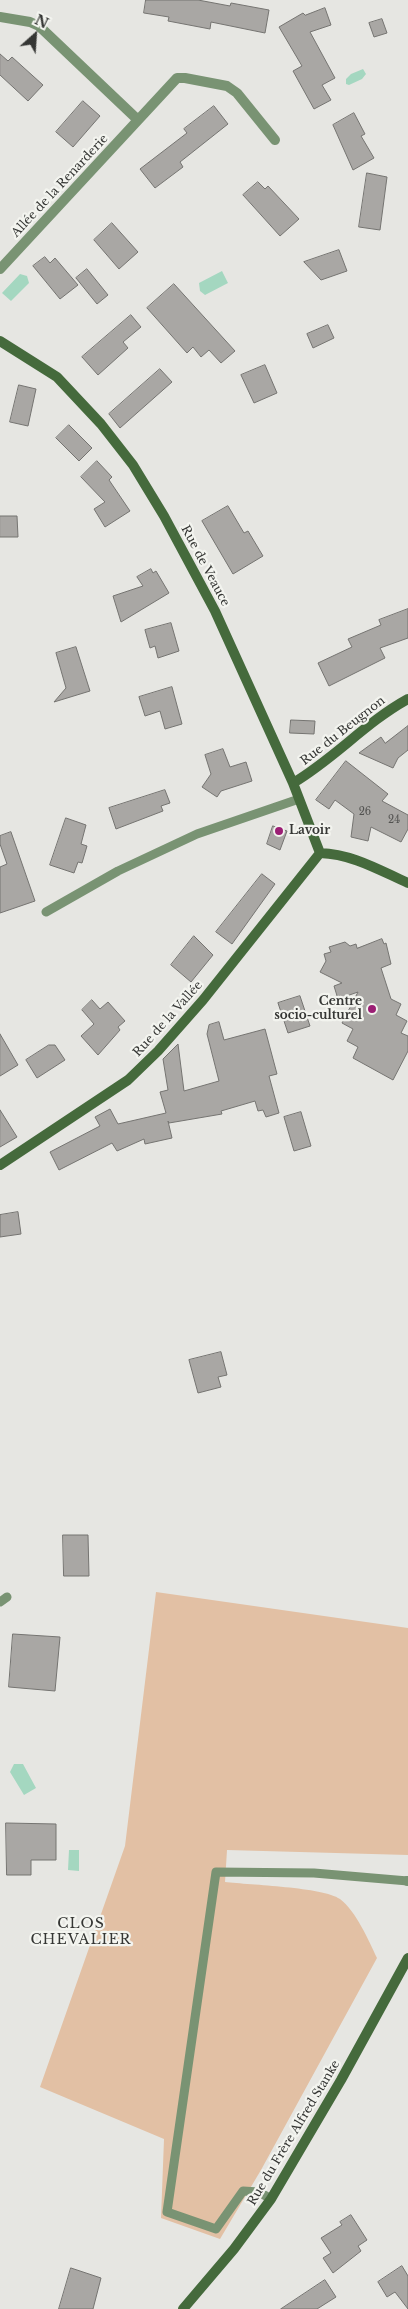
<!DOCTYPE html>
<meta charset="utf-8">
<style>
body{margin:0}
#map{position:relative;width:408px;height:2309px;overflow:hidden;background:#e6e6e2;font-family:"Libre Baskerville",serif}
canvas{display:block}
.north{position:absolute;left:10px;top:10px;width:50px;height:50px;-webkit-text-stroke:4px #f3f4ef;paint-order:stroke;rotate:26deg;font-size:14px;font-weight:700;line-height:20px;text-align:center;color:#353634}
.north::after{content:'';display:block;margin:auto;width:18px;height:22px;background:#353634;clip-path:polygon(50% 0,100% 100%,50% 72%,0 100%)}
</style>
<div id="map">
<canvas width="408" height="2309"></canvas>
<div class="north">N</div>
</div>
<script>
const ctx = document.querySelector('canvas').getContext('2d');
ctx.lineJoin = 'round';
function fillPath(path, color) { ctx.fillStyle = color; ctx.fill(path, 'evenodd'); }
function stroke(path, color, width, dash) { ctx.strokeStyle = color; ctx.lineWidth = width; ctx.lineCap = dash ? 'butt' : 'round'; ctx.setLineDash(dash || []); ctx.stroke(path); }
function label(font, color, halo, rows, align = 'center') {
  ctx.font = font + ' "Libre Baskerville",serif'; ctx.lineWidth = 4.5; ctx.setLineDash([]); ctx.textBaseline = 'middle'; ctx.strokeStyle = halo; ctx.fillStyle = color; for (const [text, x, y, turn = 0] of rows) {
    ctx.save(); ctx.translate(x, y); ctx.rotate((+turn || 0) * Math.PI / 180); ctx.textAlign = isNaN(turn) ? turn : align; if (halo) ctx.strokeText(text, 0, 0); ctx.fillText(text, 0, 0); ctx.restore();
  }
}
fillPath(new Path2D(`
 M156 1592 408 1628V1855L227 1850 225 1882C250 1885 323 1887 340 1899 356 1911 369 1941 377 1958L261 2170 220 2239 161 2218 164 2139 40 2087 125 1846Z`), '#e2c0a4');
fillPath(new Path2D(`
 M363 69 366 74 362 79 349 85 346 84V79L351 74Z
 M222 271 228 283 205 295 200 291 199 283Z
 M20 274 27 276 29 283 11 301 2 293Z
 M14 1764H23L36 1788 24 1795 10 1772Z
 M69 1850H79V1871L68 1870Z`), '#a4d7c0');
const building = new Path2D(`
 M146 0H198L230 6 231 3 269 10 265 33 211 22 210 29 168 21 169 17 144 13Z
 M325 8 331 25 310 32 335 78 322 85 331 100 314 109 293 71 302 66 279 27 303 13 305 15Z
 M382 19 387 33 374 37 369 23Z
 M0 54 8 61 12 57 43 85 28 101 0 75Z
 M83 101 100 116 73 147 56 132Z
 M214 106 228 124 180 162 183 167 155 188 140 169 187 133 184 129Z
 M354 113 365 134 361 136 374 158 353 170 333 125Z
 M367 173 387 177 380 230 359 227Z
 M258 182 265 189 268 186 299 219 280 236 243 195Z
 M112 223 138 252 119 269 94 240Z
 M339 250 347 271 321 280 304 262Z
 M45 257 50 263 55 258 78 285 60 299 33 266Z
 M87 269 108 295 97 304 76 278Z
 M174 284 235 351 221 363 209 350 201 357 193 347 187 353 147 308Z
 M131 315 141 327 123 342 128 348 98 375 82 357Z
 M328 325 334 338 313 348 307 334Z
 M265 365 277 393 254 403 241 375Z
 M160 369 172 382 120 428 109 414Z
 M19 385 36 389 28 426 10 422Z
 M69 425 92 448 79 461 56 438Z
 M97 461 112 477 109 480 130 511 105 527 94 509 105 502 81 477Z
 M228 506 244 533 248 531 263 556 233 574 202 521Z
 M0 516H17L18 537H0Z
 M151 569 153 573 156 571 169 593 121 622 113 596 143 586 137 577Z
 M408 609V638L380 648 385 658 329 686 318 663 352 647 348 639 381 625 379 620Z
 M171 623 179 651 158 658 155 646 150 648 145 630Z
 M76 647 90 691 54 702 66 688 56 653Z
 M172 687 182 724 165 729 160 711 145 716 139 697Z
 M291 720 315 721 314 734 290 733Z
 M408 726V750L398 758 393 768 359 753 381 737 385 743Z
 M223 749 230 767 246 762 252 781 221 791 217 797 202 787 211 774 205 755Z
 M346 761 388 794 382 801 408 815V829L401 842 371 827 368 841 351 837 354 814 335 800 329 809 316 800Z
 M165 790 170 803 161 806 163 811 116 829 109 808Z
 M66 818 86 825 81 844 87 846 82 863 78 862 74 873 50 865Z
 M273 826 287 831 280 850 267 844Z
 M11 832 35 901 0 913V867L7 864 0 844V836Z
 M262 874 275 884 232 944 216 932Z
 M194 936 213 955 191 982 171 965Z
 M382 939 384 944 386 943 391 964 381 968 391 999 401 1004 396 1015 407 1021 401 1033 408 1036V1051L393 1080 353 1058 358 1047 347 1041 353 1029 342 1023 358 992 338 999 334 986 342 983 320 972 326 961 324 954 331 952 329 947 345 942 350 946 356 944 357 948Z
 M300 996 310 1026 288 1033 278 1003Z
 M92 1000 100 1009 108 1002 125 1021 118 1027 120 1030 98 1055 81 1036 94 1024 82 1010Z
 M219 1022 224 1040 265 1029 277 1074 269 1076 279 1113 266 1117 263 1110 258 1111 255 1101 221 1111 222 1114 169 1123 168 1121 172 1138 145 1144 144 1139 117 1151 112 1143 59 1170 50 1152 100 1126 95 1117 110 1109 118 1124 166 1113 160 1092 168 1090 163 1059 178 1044 184 1091 219 1081 207 1034 209 1025Z
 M0 1034 18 1065 0 1076Z
 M49 1045H55L65 1060 37 1078 26 1060Z
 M0 1110 17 1137 0 1147Z
 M301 1112 311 1146 294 1151 284 1117Z
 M18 1212 21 1234 0 1237V1215Z
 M221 1352 227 1375 218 1377 221 1387 198 1393 189 1360Z
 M63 1535H88L89 1576H64Z
 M13 1634 60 1637 55 1691 9 1687Z
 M6 1823 56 1824V1860H31V1875H7Z
 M351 2215 367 2240 358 2246 361 2251 333 2273 323 2258 331 2253 321 2238 342 2225 340 2222Z
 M402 2266 408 2276V2309L395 2292 387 2297 378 2282Z
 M71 2268 101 2278 93 2309H59Z
 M325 2280 336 2297 317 2309H281Z`);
fillPath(building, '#a9a7a4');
stroke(building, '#757471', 1);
stroke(new Path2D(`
 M46 912 118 871 197 834 299 799
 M0 1602 7 1597
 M271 2199 259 2192 243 2191 216 2229 167 2212 216 1872 314 1873 408 1881`), '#799373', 9);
stroke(new Path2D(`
 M0 17 30 22 39 26 138 120
 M0 269 177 78H185L227 86 237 93 275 140
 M407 1881H408`), '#799373', 10);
stroke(new Path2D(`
 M0 341 57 377 101 424 133 465 164 516 215 611 293 783 320 853
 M293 783C334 759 366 722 408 699
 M320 853C352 854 379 870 408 883
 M0 1165 128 1080 158 1051 203 1000 320 853
 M183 2309 234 2249 271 2199 341 2080 408 1958`), '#456a3c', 10);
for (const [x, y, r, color] of [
 [279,831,5,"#9b1e74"],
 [372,1009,5,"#9b1e74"]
]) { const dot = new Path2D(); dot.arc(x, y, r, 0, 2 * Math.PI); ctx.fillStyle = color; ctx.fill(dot); stroke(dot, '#f3f4ef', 2); }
label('10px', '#525250', null, [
 ["26",365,812],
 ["24",394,820]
]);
label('12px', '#353634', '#f3f4ef', [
 ["Allée de la Renarderie",60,186,-47],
 ["Rue de Veauce",205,566,62],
 ["Rue du Beugnon",343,731,-38],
 ["Rue de la Vallée",168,1019,-48],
 ["Rue du Frère Alfred Stanke",294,2133,-59]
]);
label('bold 12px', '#353634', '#f3f4ef', [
 ["Lavoir",289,831],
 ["Centre",362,1002,"right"],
 ["socio-culturel",362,1016,"right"]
], 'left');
ctx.letterSpacing = '1px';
label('14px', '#353634', '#f3f4ef', [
 ["CLOS",81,1924],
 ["CHEVALIER",81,1940]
]);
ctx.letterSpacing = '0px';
</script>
